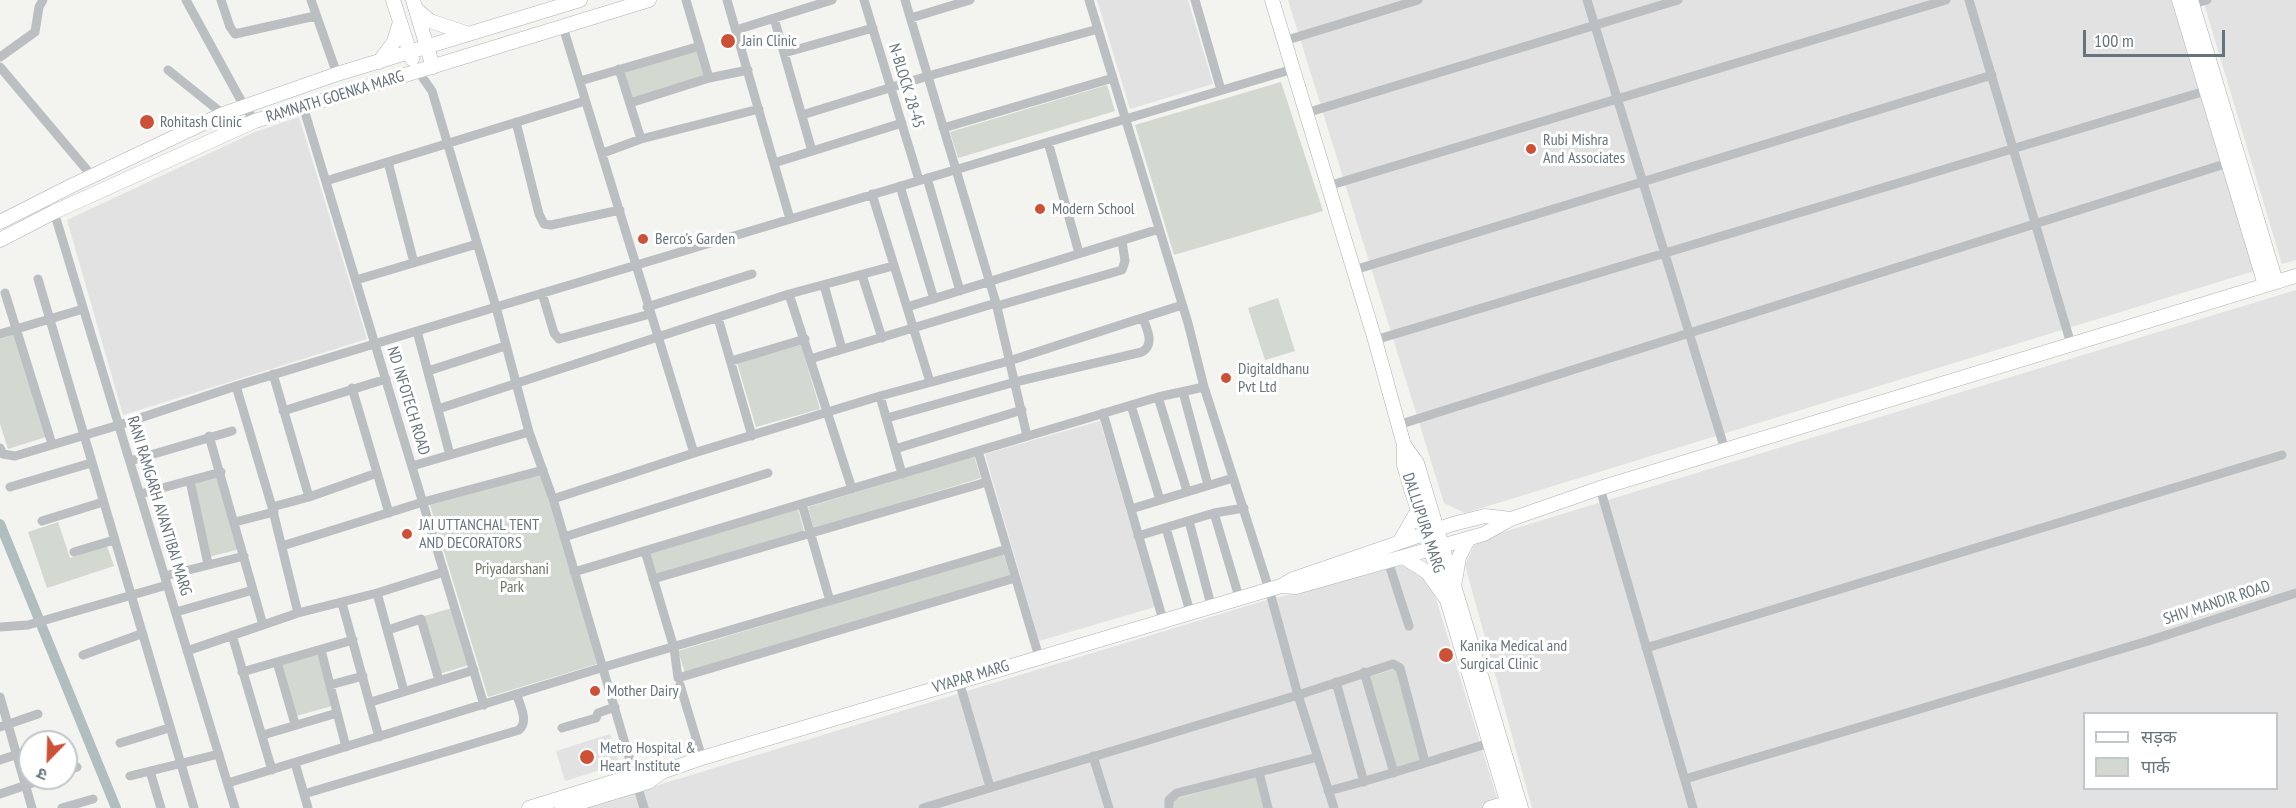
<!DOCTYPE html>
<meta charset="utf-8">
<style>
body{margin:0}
#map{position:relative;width:2296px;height:808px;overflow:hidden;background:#f3f3f0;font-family:"PT Sans Narrow","Noto Sans Devanagari",sans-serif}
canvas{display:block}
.legend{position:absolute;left:2083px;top:712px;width:195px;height:78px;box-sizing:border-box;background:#fff;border:2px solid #c2c7cb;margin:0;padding:8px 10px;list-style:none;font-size:18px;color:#66747d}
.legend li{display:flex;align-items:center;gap:12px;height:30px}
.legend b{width:30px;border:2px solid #c2c7cb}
.north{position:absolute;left:18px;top:730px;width:60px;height:60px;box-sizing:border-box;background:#fff;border:2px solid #c2c7cb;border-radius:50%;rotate:203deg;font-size:16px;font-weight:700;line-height:24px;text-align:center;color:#66747d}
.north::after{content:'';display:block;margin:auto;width:21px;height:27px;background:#cd5137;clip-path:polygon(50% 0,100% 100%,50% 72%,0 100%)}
.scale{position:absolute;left:2083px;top:30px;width:142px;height:27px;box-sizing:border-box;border:3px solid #66747d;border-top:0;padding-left:8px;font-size:18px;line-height:21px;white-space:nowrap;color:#66747d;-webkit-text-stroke:4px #fff;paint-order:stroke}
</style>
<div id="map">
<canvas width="2296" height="808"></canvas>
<ul class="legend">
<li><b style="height:8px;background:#fff"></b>सड़क</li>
<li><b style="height:16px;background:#d3d8d0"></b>पार्क</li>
</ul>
<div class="north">उ</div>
<div class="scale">100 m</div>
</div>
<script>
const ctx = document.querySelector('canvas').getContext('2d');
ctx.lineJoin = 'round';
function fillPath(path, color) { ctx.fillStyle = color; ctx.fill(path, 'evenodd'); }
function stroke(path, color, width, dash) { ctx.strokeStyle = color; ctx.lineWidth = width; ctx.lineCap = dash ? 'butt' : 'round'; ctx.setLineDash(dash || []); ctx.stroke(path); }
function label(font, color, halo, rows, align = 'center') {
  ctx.font = font + ' "PT Sans Narrow",sans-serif'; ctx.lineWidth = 6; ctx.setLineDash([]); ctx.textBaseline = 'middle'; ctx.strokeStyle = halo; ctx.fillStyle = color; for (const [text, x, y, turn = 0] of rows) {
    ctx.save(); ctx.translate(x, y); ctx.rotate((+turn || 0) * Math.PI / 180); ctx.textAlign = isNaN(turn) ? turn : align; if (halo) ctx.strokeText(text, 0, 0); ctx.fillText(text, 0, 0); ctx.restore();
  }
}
fillPath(new Path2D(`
 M1097 0H1188L1213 84 1130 109Z
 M1288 0H2171L2254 271 1465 513 1444 503Z
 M2203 0H2296V260L2282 264Z
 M299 117 367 339 123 415 67 220 255 132Z
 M2296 290V808H1532L1465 565 1477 540ZM2084 714H2276V788H2084Z
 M1100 421 1155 607 1039 641 985 454Z
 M1408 564 1429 576 1500 808H583L1260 602Z
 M610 734 619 764 565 781 556 751Z`), '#e1e2e1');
fillPath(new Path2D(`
 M697 50 705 77 632 99 624 71Z
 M1281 82 1323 211 1174 255 1135 125Z
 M1107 85 1115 111 958 158 950 132Z
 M1278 298 1295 351 1265 360 1248 308Z
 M14 334 46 437 8 449 0 424V339Z
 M801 345 820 409 756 427 737 363Z
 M974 456 981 478 814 529 808 507Z
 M218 469 240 549 209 557 187 478Z
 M541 474 597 664 488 697 429 502Z
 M798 509 804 531 656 575 649 553Z
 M58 522 70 558 107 546 114 566 47 588 28 532Z
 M1003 553 1010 575 685 673 678 651Z
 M452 608 469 665 439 674 421 617Z
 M316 649 332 706 296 716 280 659Z
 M1396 669 1424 759 1396 768 1369 677Z
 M1256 776 1265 808H1172L1170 801Z`), '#d3d8d0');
stroke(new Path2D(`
 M0 524 116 808`), '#b1bec0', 10);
const secondary = new Path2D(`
 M393 0 412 59
 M413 0 433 67
 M1272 0 1375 340 1404 445V465L1412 492 1447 600
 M2179 0 2265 285
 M2191 0 2276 282
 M416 9 430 21 469 34
 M379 62 394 42 400 22
 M0 222 71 186 223 114 337 74 580 0
 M0 240 54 212 255 121 649 0
 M1404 445 1417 463 1521 808
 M1400 541 1418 510
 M1403 557 1427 572 1447 600 1509 808
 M1455 581 1459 557 1469 538
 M1281 586 1296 587 1484 534 1511 519 1600 488 2296 276
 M529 808 645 772H662L702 758 1281 586 1293 579 1453 524 1485 516 1511 519
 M562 808 648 782 662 772
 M1490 808 1517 800`);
stroke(secondary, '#aeb3b6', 15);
stroke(new Path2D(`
 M186 0 244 106 255 121
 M221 0 230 27 235 34 315 16
 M311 0 337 74
 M686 0 709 78
 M727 0 790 219
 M864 0 919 180
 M905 0 996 303 1027 436
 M1089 0 1188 323 1204 387 1269 589 1298 695 1334 808
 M1195 0 1221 90
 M1587 0 1725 450
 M1969 0 2071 344
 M2189 5 2207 0
 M774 18 812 151
 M911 18 970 0
 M563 27C607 169 649 311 694 453
 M736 30 832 0
 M1284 41 1418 0
 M784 53 873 28
 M0 57 35 32 39 7 43 0
 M0 67 92 176
 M619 69 641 139
 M168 70 223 114
 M418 71 432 91 496 307 529 432 553 499 644 808
 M580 81 700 46
 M630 103 709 78 748 70
 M303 106 484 705
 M1306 113 1678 0
 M802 115 928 76 1098 29
 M516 122 539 214 544 224 551 225 620 210
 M943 128 1113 78
 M1048 142 1079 253
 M603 153 641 139 759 109
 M388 162 414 263
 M774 163 902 123
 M927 178 960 291
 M326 181 585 101
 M900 186 934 299
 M1328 186 1946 0
 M872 194 930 382
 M54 212 235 808
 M1354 270 1992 75
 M862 275 882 338
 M38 279 194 808
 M356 280 477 244
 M824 285 842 349
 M5 293 52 444
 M542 293 554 333 559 339 650 314
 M789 294 852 489
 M997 306 1122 270 1125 261 1122 241
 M647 307 752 274
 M907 307 1159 229
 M718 318 752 436
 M417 331 450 455
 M0 334 83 309
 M1375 340 2212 89
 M810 359 996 303
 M731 361 805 339
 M428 371 505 346
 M273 374 309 497
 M236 386 272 507 298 613
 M352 388 389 513
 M1183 392 1208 485
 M880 396 902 474
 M1158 397 1187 491
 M1131 405 1160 500
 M438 409 789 294 893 266
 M283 411 386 379
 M1103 413 1163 620
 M887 418 1015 382 1142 352C1155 344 1147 330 1143 318
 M1398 425 2231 162
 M209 436 263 625
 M0 448 3 454 15 456 119 425 236 386 496 307 1293 69
 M895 449 1022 410
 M978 451 1039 657
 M130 461 232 431
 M412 466 529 432
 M190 481 208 564
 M10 487 91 463
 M1600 488 1693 808
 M140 494 221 472
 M553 499 694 453 880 396 1009 361 1182 305
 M802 504 830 601
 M272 507 309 497 377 473
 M1131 509 1233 478
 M1214 513 1239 597
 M42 521 103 502
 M1189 521 1211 605
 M235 522 274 512
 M1166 528 1190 612
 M1138 536 1214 513 1244 508
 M564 537 768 473
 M282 546 423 502 543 470
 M645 551 674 648 678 678 1015 578
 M74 552 114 540
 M1388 561 1409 626
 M574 572 1158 397 1204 387
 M165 576 244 556
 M653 579 987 482
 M377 593 404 691
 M342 603 379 737
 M176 612 253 590
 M0 627 28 625 167 585
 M388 630 421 619 439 680
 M232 635 272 770
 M1646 648 2282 455
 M321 650 346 747
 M187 651 298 613 377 593 444 572
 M83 655 141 634
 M277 662 295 724
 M242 672 353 640
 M1364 672 1394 773
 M959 681 990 787
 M1336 682 1364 782
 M330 685 363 676
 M680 685 702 758
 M0 697 32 808
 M371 702 474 670
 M0 727 38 714
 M562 728 596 718 598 713 615 707
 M263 735 337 713
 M56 742 60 741
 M120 743 169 728
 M1093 756 1109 808
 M0 760 30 750
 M295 763 308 808
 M66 771 77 767
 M150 771 161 808
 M1259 772 1268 808
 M130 776 219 754
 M1685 779 2148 641 2296 593
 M228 783 604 667 1007 549
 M1328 791C1383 777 1436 759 1490 743
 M0 794 47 778
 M304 794 519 730C529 721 520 706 517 695
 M62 808 93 799
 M923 808 1298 695 1393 664 1400 668 1425 762
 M1169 808V800L1177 793 1318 757`), '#bbbfc1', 9);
stroke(secondary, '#fff', 14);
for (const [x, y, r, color] of [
 [728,41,8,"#cd5137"],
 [147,122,8,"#cd5137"],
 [1531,149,6,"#cd5137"],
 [1040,209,6,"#cd5137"],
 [643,239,6,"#cd5137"],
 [1226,378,6,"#cd5137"],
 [407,534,6,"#cd5137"],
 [1446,655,8,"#cd5137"],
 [595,691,6,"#cd5137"],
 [587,757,8,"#cd5137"]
]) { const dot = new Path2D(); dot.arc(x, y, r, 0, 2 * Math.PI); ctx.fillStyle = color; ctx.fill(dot); stroke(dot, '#fff', 2); }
label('16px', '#66747d', '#fff', [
 ["Jain Clinic",742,41],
 ["Rohitash Clinic",160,122],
 ["Rubi Mishra",1543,140],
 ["And Associates",1543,158],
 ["Modern School",1052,209],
 ["Berco's Garden",655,239],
 ["Digitaldhanu",1238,369],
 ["Pvt Ltd",1238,387],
 ["JAI UTTANCHAL TENT",419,525],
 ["AND DECORATORS",419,543],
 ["Kanika Medical and",1460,646],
 ["Surgical Clinic",1460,664],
 ["Mother Dairy",607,691],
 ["Metro Hospital &",600,748],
 ["Heart Institute",600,766]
], 'left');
label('16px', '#66747d', '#fff', [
 ["N-BLOCK 28-45",906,86,73],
 ["RAMNATH GOENKA MARG",335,97,-17],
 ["ND INFOTECH ROAD",408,401,73],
 ["RANI RAMGARH AVANTIBAI MARG",159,506,73],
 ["DALLUPURA MARG",1423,523,72],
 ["SHIV MANDIR ROAD",2217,603,-18],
 ["VYAPAR MARG",971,677,-17]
]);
label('16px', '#697664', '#fff', [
 ["Priyadarshani",512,569],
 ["Park",512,587]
]);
</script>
